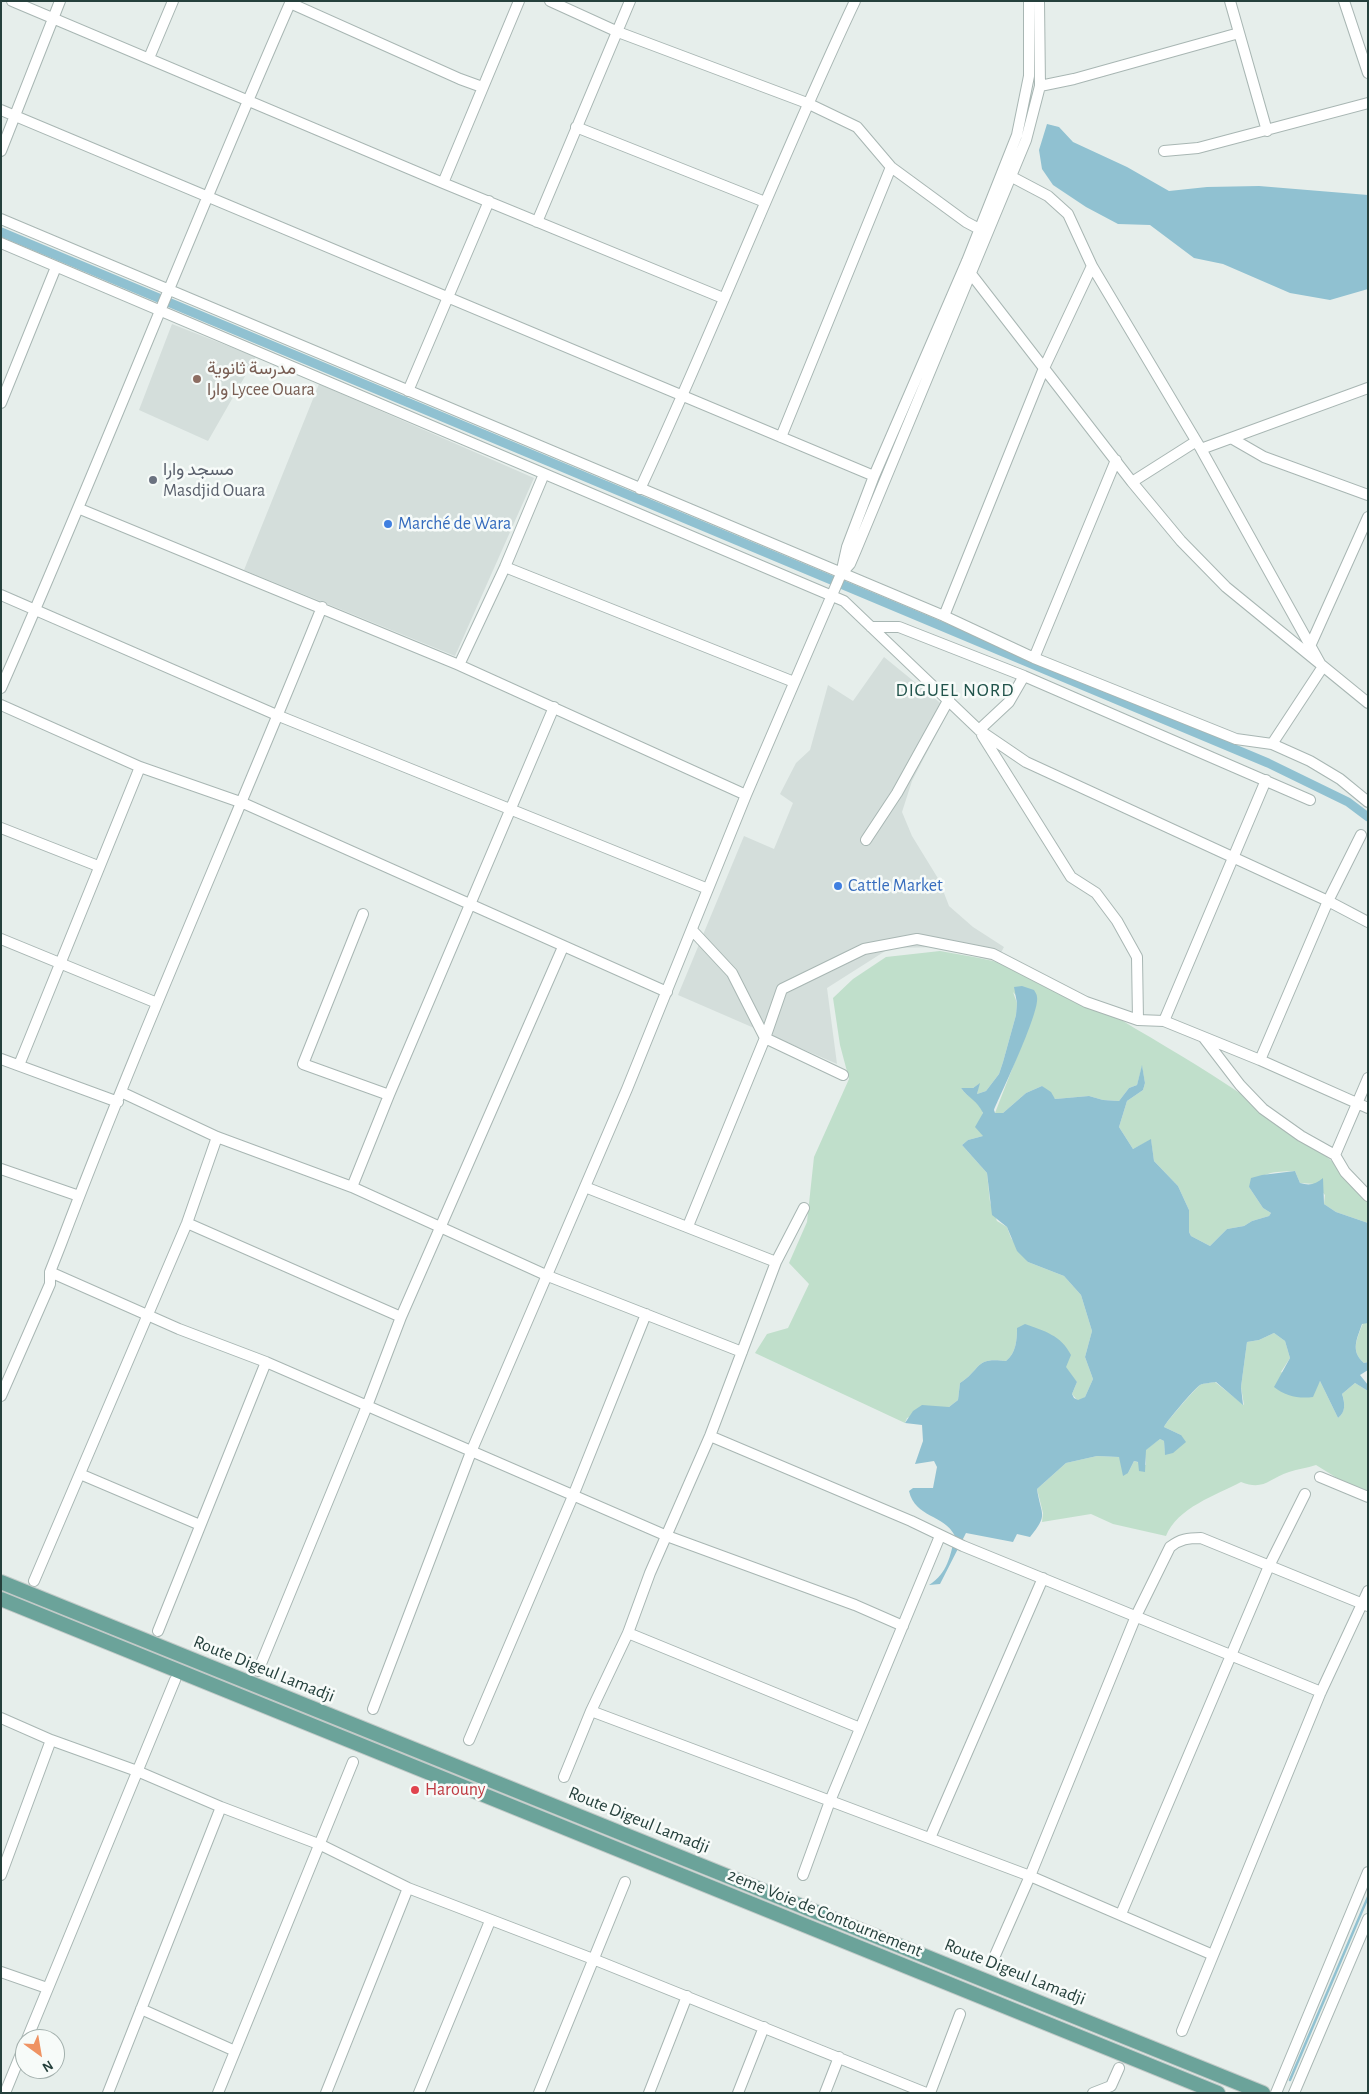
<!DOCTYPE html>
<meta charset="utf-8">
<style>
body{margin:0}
#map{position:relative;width:1369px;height:2094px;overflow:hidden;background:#e6eeeb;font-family:"Alegreya Sans",sans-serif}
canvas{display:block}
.frame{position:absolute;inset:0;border:2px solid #25403c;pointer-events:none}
.north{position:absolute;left:15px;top:2029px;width:50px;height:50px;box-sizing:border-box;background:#f7fbf9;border:1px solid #a3b0ad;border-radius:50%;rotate:148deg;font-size:14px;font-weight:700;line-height:20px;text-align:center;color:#25403c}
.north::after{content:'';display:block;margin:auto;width:18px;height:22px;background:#ef9363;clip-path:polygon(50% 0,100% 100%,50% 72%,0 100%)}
</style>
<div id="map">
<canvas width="1369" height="2094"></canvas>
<div class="frame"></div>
<div class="north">N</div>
</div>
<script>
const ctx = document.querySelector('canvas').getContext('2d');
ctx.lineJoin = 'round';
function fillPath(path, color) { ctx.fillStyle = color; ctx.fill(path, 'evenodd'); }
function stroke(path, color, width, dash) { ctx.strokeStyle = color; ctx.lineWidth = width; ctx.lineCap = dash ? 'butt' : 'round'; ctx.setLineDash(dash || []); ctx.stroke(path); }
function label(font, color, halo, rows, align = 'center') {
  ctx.font = font + ' "Alegreya Sans",Vazirmatn,sans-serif'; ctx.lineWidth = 5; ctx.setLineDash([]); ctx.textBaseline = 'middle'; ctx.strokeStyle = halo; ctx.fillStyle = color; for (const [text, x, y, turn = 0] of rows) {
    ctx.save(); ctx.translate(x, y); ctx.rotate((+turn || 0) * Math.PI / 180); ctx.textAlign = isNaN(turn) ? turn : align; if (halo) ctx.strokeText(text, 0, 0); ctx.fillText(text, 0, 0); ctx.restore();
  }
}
fillPath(new Path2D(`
 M172 324 256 357 208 441 139 410Z
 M319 384 534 478 455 656 244 570Z
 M884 657 949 710 912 781 902 812 912 836 939 880 949 906 973 927 1004 947 996 962 944 947 890 948 827 988 837 1064 678 995 744 836 774 849 793 803 780 794 796 763 810 750 828 685 853 701Z`), '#d4dedb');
fillPath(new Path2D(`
 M940 951C974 957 1008 962 1039 975 1073 989 1105 1010 1136 1029 1217 1076 1299 1128 1368 1193V1223L1336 1212 1324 1204 1325 1195 1315 1184 1300 1183 1295 1171C1272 1172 1265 1171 1249 1187L1263 1208 1271 1213 1269 1216 1252 1221 1244 1226 1227 1229 1210 1246 1191 1236 1189 1232V1210L1178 1186 1154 1161 1151 1140 1133 1149 1119 1127 1127 1101 1143 1090 1145 1083 1142 1066 1137 1085 1129 1088 1119 1101 1103 1100 1089 1096 1055 1099 1042 1086 1026 1093 1003 1113H995L1033 1015 1013 992 1017 1003 1016 1015 1003 1062 999 1074 986 1091 977 1094 979 1084 973 1088H961C966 1095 969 1096 976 1101 986 1108 983 1125 983 1136L968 1140 962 1145 987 1173 990 1202 997 1221 1007 1227 1011 1238 1028 1262 1064 1276 1081 1295 1092 1331 1085 1357 1093 1379 1085 1397 1078 1401 1072 1394 1077 1382 1017 1328C1017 1340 1016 1353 1006 1361 974 1357 982 1369 960 1383L958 1400 949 1407H935L907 1418 905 1423 755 1353 767 1334 788 1328 809 1284 789 1263 807 1222 814 1157 849 1079 840 1045 833 998 853 979 886 957Z
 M1363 1323H1368V1362L1364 1363C1350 1351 1357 1339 1363 1323Z
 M1274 1333 1285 1341 1290 1358 1281 1372 1315 1389 1320 1381 1338 1418C1346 1412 1345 1402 1342 1394L1355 1383 1368 1391V1491L1345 1483 1316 1465C1307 1468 1298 1469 1289 1472 1268 1479 1264 1491 1241 1482 1216 1495 1177 1508 1166 1536L1113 1524 1091 1514 1042 1522 1043 1513 1037 1489 1066 1463 1097 1456 1119 1457 1128 1473 1134 1461 1146 1465 1145 1450 1160 1439 1164 1441 1165 1454 1181 1435 1164 1427C1165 1423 1197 1387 1200 1385 1204 1383 1211 1383 1215 1382L1244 1405 1241 1387 1247 1342 1259 1340Z`), '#c0dfcb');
fillPath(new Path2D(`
 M1047 124 1059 127 1073 142 1127 167 1169 191 1207 187 1259 186 1368 195V289L1330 300 1290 293 1223 264 1194 258 1150 225 1118 224 1086 207 1053 185 1042 169 1039 150Z
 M1022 986 1034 990C1035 992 1037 994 1037 997 1040 1012 1002 1091 994 1110L995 1113H1003L1026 1093 1042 1086 1051 1092 1055 1099 1089 1096 1103 1100 1119 1101 1129 1088 1137 1085 1142 1065 1145 1083 1143 1090 1127 1101 1119 1127 1133 1149 1151 1139 1154 1161 1178 1186 1189 1210V1232L1191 1236 1210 1246 1227 1229 1244 1226 1252 1221 1269 1216 1271 1213 1263 1208 1249 1187 1251 1178 1262 1175 1295 1171 1300 1183C1310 1186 1316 1184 1323 1178L1324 1204 1336 1212 1368 1223V1323L1362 1324C1357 1339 1350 1351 1364 1363L1368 1362V1370L1360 1375 1368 1385V1391L1355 1383 1342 1394C1345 1403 1346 1412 1338 1418L1320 1381 1313 1397C1299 1399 1285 1396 1274 1387L1290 1358 1285 1341 1274 1333 1259 1340 1247 1342 1241 1387 1243 1405 1216 1382C1211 1383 1204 1383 1200 1385 1196 1387 1165 1423 1164 1427L1181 1435 1186 1442 1173 1453 1165 1455 1164 1441 1160 1439 1146 1450 1145 1472 1139 1471 1138 1462 1134 1461 1128 1473 1123 1476 1119 1457 1097 1456 1066 1463 1037 1489C1041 1516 1049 1514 1030 1537L1017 1534 1013 1542 966 1533 940 1584 929 1585C948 1573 950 1556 955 1536 944 1514 915 1518 909 1491L913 1488H933L937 1467 934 1461 915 1464 923 1441 922 1425 905 1423 913 1411 922 1405 949 1407 958 1400 960 1383C982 1369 974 1357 1006 1361 1016 1353 1017 1340 1017 1328L1025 1324C1044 1331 1061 1335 1071 1355L1066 1367 1077 1382 1072 1394 1074 1398 1078 1400 1085 1397 1093 1379 1085 1357 1092 1331 1081 1295 1064 1276 1028 1262 1017 1251 1007 1227 992 1215 987 1173 962 1145 968 1140 983 1136 975 1127 983 1113C977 1100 969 1099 961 1088H973L980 1083 977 1094 986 1091 999 1074 1003 1062 1016 1015 1017 1003 1014 987Z`), '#90c1d1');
stroke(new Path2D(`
 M1290 2080 1368 1897`), '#90c1d1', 2.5);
stroke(new Path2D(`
 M1 232 1268 763 1348 802 1368 817`), '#90c1d1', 9);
const minor = new Path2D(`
 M12 1 443 183 723 298
 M550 1 618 32 807 103 857 127 891 167 966 222 985 232
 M1230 1 1267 131
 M1344 1 1368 73
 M290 3 460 79 482 87
 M149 58 173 1
 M1040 86 1074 79 1239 33
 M1 110 874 476
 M576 127 765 202
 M1 151 60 1
 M1164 151 1198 148 1368 103
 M1012 177 1048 196 1068 214 1092 266 1201 449 1321 665
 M443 183 519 1
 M1 219 944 616 1034 658 1236 739 1272 744 1310 761 1340 779 1368 802
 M537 222 630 1
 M1 243 844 601 979 730 1026 762 1328 901 1368 922
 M968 270 1132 482 1181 541 1226 587 1368 703
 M408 391 489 201
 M1 403 56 267
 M781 437 891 167
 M1231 438 1264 457 1368 495
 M1201 449 1368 388
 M1132 482 1195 442
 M640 489C715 328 779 162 855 1
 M80 509 459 665 746 795
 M505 567 794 682
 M841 574 850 564 856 550 1026 140 1040 86 1039 1
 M1 595 279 716 708 889
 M944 616 1044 368 1092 266
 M871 627H899L1024 676 1310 800
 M1311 644 1368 517
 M1034 658 1116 460
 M459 665 505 567 544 474
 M1 688C101 461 191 229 291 1
 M1 705 140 767 243 803 667 992
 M979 730 1009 702 1024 676
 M982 735 1071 877 1096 893 1117 921 1137 957 1138 1020
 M1272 744 1322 668
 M1 828 98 866
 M866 840 897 793 949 699
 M363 914 303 1064 389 1095
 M1 939 157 1003
 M1164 1021 1266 780
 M1204 1038 1240 1085 1263 1109 1301 1136 1335 1155 1345 1172 1368 1196
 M1 1059 118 1102
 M1260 1060 1328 901 1361 835
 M19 1065 140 767
 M843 1075 765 1038 782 989 864 949 917 939 993 954 1086 1002 1138 1020 1164 1021 1260 1060 1368 1108
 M121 1092 217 1137 352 1187 548 1276 742 1352
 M1335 1155 1368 1078
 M1 1169 79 1196
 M352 1187 389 1095 554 707
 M187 1223 401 1317
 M688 1226 765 1038 732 973 692 930
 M776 1262 804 1208
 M50 1272 179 1329 266 1362 667 1536 855 1605 903 1626
 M1 1396 50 1284V1272L61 1244C142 1030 236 820 322 607
 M710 1436 911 1521 963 1546 1321 1692
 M80 1474 200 1525
 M1320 1477 1368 1497
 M34 1581 187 1223 217 1137
 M158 1631 266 1362
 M628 1633 860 1728
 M258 1671 367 1406 401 1317 563 947
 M373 1709 471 1452 627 1089 746 795 841 574 847 547 874 476 967 261 1017 135 1029 76V1
 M591 1711 1030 1876 1213 1955
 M1 1718 51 1740 137 1771 221 1807 321 1845 408 1888 593 1959 926 2093
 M469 1740 573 1496 646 1314
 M564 1777 591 1711 628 1633 650 1573 710 1436 776 1262 585 1187
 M930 1838 1043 1578
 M1 1875 51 1740
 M803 1875 830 1801 940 1536
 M1121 1914 1269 1566 1305 1494
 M993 1960 1030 1876 1136 1616 1170 1547C1180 1539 1188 1538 1201 1538L1368 1606
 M1 1972 47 1988
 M141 2009 235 2051
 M1182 2031 1320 1694 1368 1591
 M27 2039 175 1680
 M5 2093 25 2044
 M108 2093 221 1807
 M218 2093 353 1762
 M326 2093 408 1888
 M419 2093 490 1921
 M539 2093 625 1882
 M649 2093 687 1996
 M738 2093 764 2027
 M825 2093 839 2057
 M930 2093 960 2014
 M1093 2093 1111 2086 1119 2068
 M1276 2093 1368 1872
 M1294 2093 1368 1919`);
const major = new Path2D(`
 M1 1582 1263 2093
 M1 1599 1218 2093`);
stroke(minor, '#a8b6b3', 12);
stroke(major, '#c2cac8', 16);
stroke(minor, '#fff', 10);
stroke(major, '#6ba39a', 14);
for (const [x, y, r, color] of [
 [197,379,5,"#8d6e63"],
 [153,480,5,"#6b7280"],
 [388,524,5,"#3f7fe0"],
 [838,886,5,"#3f7fe0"],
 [415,1790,5,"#e0444e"]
]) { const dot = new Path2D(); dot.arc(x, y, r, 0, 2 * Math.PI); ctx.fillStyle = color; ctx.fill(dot); stroke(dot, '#f7fbf9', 2); }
label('18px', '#785e54', '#f7fbf9', [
 ["مدرسة ثانوية",207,369],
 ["وارا Lycee Ouara",207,390]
], 'left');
label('18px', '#5b616d', '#f7fbf9', [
 ["مسجد وارا",163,470],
 ["Masdjid Ouara",163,491]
], 'left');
label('18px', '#366cbe', '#f7fbf9', [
 ["Marché de Wara",398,524],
 ["Cattle Market",848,886]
], 'left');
label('18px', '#25403c', '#f7fbf9', [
 ["Route Digeul Lamadji",264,1669,22],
 ["Route Digeul Lamadji",639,1820,22],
 ["2eme Voie de Contournement",825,1913,22],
 ["Route Digeul Lamadji",1015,1972,22]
]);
label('18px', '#be3a42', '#f7fbf9', [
 ["Harouny",425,1790]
], 'left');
ctx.letterSpacing = '1px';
label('19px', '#21534b', '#f7fbf9', [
 ["DIGUEL NORD",955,690]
]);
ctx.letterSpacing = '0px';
</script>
